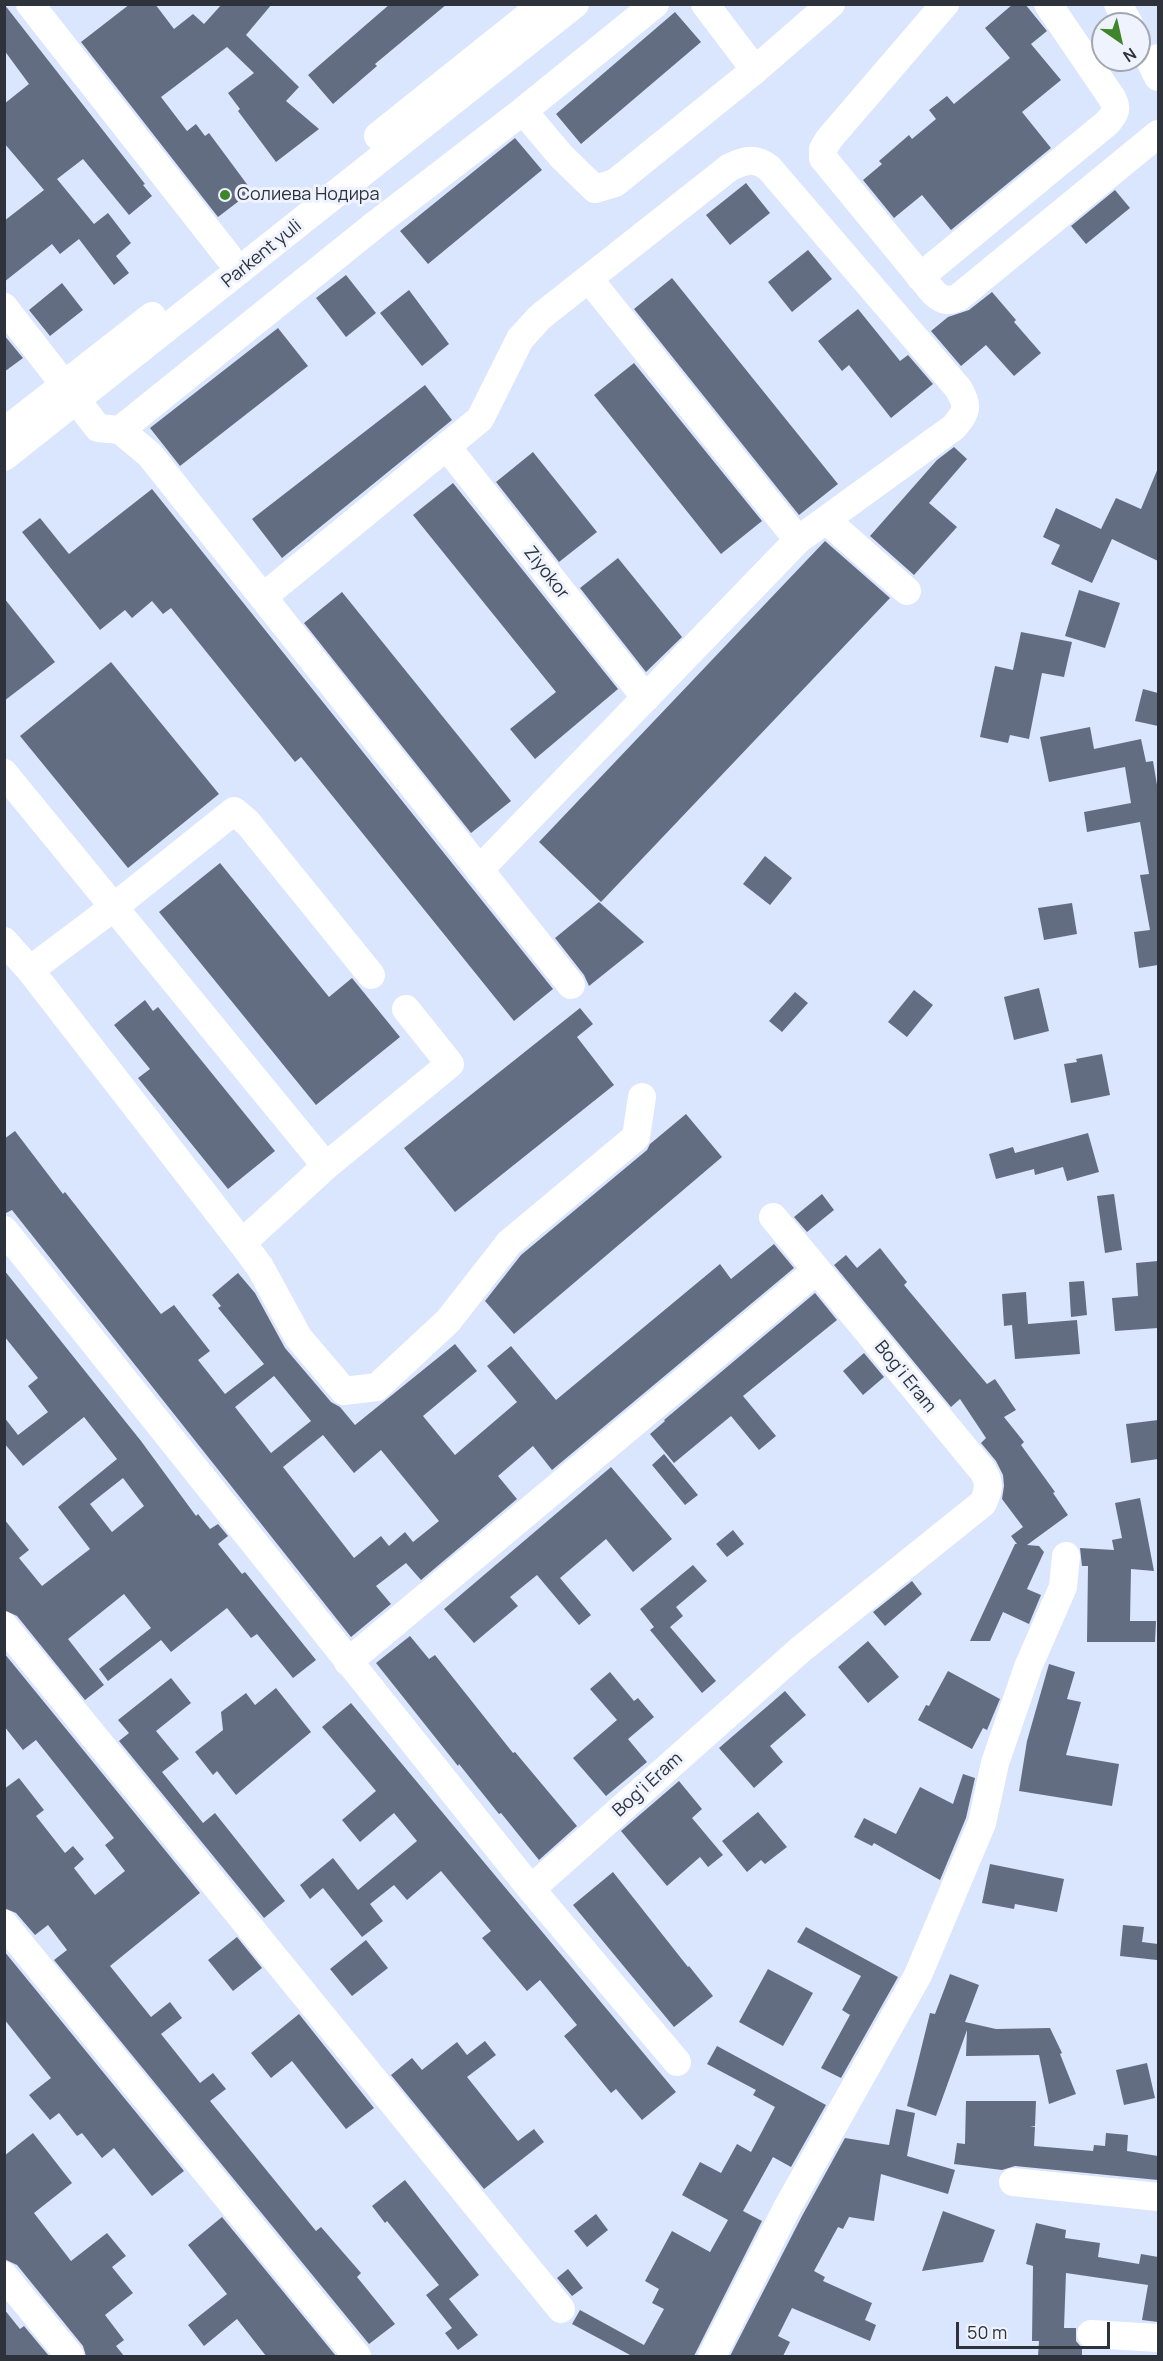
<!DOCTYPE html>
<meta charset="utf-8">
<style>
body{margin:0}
#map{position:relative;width:1163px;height:2361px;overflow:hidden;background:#dae6fe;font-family:Manrope,sans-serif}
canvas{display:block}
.frame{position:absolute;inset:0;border:6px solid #2e323b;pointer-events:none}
.north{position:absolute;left:1091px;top:12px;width:60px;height:60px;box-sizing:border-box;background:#eef3fd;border:2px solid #a1a6af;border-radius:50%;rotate:146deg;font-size:16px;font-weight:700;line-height:24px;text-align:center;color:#2e323b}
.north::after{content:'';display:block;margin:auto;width:21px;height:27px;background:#3e852c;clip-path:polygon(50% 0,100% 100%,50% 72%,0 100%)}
.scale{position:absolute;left:956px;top:2322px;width:154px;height:27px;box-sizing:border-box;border:3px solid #2e323b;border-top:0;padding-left:8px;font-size:18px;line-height:21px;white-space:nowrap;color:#2e323b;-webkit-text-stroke:4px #eef3fd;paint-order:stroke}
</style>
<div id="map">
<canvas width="1163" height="2361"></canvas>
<div class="frame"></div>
<div class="north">N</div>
<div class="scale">50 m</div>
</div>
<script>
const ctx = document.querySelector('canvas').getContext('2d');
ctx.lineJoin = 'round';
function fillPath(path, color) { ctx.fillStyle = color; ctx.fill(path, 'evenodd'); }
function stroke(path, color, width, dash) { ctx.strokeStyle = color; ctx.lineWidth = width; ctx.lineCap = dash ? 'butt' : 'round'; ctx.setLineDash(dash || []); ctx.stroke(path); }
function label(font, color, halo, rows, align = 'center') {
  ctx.font = font + ' Manrope,sans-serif'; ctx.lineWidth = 6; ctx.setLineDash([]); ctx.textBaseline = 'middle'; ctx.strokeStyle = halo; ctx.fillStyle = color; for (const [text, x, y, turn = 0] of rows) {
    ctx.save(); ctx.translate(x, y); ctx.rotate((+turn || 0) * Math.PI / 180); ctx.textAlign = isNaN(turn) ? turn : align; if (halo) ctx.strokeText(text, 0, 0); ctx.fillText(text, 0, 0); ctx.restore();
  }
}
fillPath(new Path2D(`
 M4 4 145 184 143 185 152 196 129 215 83 159 57 179 94 224 108 213 131 243 116 256 129 273 114 285 79 239 60 254 52 244 4 282V221L44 190 4 143V104L29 84 4 50Z
 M130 4H155L174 29 193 14 204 24 222 4H272L246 35 299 87 286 101 319 129 276 162 238 111 240 109 228 93 254 73 227 47 161 97 187 131 196 124 205 136 209 133 252 191 218 217 81 42Z
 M390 4H447L375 64 377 66 333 104 308 75Z
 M1013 4H1025L1047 31 1031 44 1061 80 1022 112 1051 148 951 230 922 195 894 218 863 180 882 164 879 161 909 135 912 139 936 119 929 110 947 96 954 104 1010 58 985 28Z
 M675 12 701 42 581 144 556 114Z
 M515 138 542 170 428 264 400 231Z
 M746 183 770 213 730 245 706 215Z
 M1115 190 1130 208 1086 244 1071 226Z
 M808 250 832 279 792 312 768 282Z
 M346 275 376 313 346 337 316 298Z
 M672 278 838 484 799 515 634 309Z
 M62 283 83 310 50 336 29 310Z
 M409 290 449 344 422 366 380 313Z
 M992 292 1016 320 1014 322 1041 353 1014 376 986 345 961 366 931 331 948 317 969 310Z
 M858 309 900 361 908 355 933 384 891 418 849 365 842 371 818 341Z
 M278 328 308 366 180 466 150 428Z
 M4 335 23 358 4 372Z
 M634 363 762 521 721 554 594 395Z
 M425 385 452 420 282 558 252 519Z
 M954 447 967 459 929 503 957 527 914 575 870 536 937 460Z
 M533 452 597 532 559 562 496 482Z
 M1158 468V561L1112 539 1092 583 1051 564 1060 545 1043 537 1056 508 1101 529 1116 498 1141 509Z
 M453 483 618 689 535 759 510 729 556 692 413 515Z
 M152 489 553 989 514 1021 301 757 295 762 171 608 163 614 152 601 132 618 125 610 100 630 22 532 40 518 69 554Z
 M825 541 890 598 601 902 539 842Z
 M618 558 682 637 646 672 580 588Z
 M1079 590 1120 603 1105 648 1065 636Z
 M342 592 511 801 471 833 304 623Z
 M4 598 55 662 4 701Z
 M1021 632 1072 642 1064 677 1042 673 1029 739 1010 735 1008 743 980 737 995 666 1013 670Z
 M111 662 219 794 128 868 20 736Z
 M1143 689 1158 693V726L1135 721Z
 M1090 727 1094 749 1141 739 1146 762 1153 761 1158 791V965L1139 968 1134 932 1150 930 1140 875 1149 874 1140 822 1087 832 1084 812 1131 803 1125 767 1049 782 1040 737Z
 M765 856 792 878 770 905 743 884Z
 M220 863 329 997 352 978 400 1037 316 1105 159 912Z
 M599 902 644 942 589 986 584 975 555 938Z
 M1072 903 1077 934 1044 940 1038 908Z
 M1039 988 1049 1031 1014 1040 1004 997Z
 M914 990 933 1005 907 1037 888 1022Z
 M795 992 808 1003 782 1032 769 1021Z
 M145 1000 153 1011 158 1007 275 1151 228 1189 138 1078 150 1069 114 1025Z
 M580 1008 593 1024 577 1037 614 1085 455 1212 404 1148Z
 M1102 1054 1110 1095 1071 1103 1064 1064 1077 1062 1076 1059Z
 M686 1114 722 1157 514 1334 485 1301 521 1255 647 1150 650 1144Z
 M15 1131 63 1194 65 1192 161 1314 174 1305 210 1351 198 1360 225 1394 264 1364 218 1308 221 1306 212 1295 238 1273 255 1293 285 1348 331 1402 340 1407 355 1425 455 1344 477 1371 423 1416 455 1455 517 1402 487 1366 511 1346 556 1400 720 1264 731 1279 774 1244 794 1268 552 1470 533 1446 498 1476 517 1499 421 1580 406 1563 376 1586 391 1604 351 1637 12 1210 4 1214V1139ZM274 1376 311 1421 271 1453 235 1407ZM323 1435 354 1473 381 1450 439 1521 413 1542 405 1532 389 1546 381 1536 354 1558 283 1467Z
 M1088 1133 1099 1172 1067 1181 1063 1167 1035 1175 1034 1169 996 1179 989 1154 1013 1147 1015 1153Z
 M822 1194 834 1210 807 1232 794 1217Z
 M1114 1194 1122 1250 1105 1253 1097 1196Z
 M880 1248 907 1282 904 1285 987 1384 995 1379 1016 1410 1004 1417 1024 1442 1021 1445 1055 1492 1053 1493 1068 1515 1027 1545 1039 1546 1044 1552 1027 1589 1041 1595 1029 1624 1003 1612 990 1641H970L1015 1544H1017L1011 1536 1023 1527 1002 1499 1004 1486 1003 1475 996 1461 981 1443 986 1438 960 1399 951 1407 834 1265 846 1255 857 1268Z
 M1158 1261V1328L1115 1331 1112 1298 1138 1296 1136 1263Z
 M4 1270 141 1441 196 1516 198 1514 210 1529 218 1524 228 1536 218 1544 242 1574 245 1572 316 1660 293 1678 257 1634 251 1638 227 1608 171 1652 161 1640 108 1681 99 1669 151 1628 124 1594 68 1639 104 1685 85 1700 17 1616 4 1610V1519L29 1550 19 1558 42 1586 90 1549 58 1507 117 1459 84 1417 23 1466 4 1443V1417L18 1435 48 1412 28 1386 38 1378 4 1336ZM123 1478 144 1506 112 1532 90 1504Z
 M1084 1281 1087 1315 1071 1317 1069 1282Z
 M1026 1292 1028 1324 1077 1320 1080 1354 1015 1359 1012 1325 1004 1326 1002 1294Z
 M815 1293 837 1320 743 1396 776 1436 759 1450 731 1416 674 1463 650 1434 665 1421 664 1420Z
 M864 1353 884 1377 863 1395 843 1371Z
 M1158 1420V1459L1131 1463 1126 1424Z
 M664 1454 698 1495 685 1505 652 1465Z
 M611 1467 672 1539 633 1572 606 1539 560 1578 591 1615 579 1625 537 1575 510 1597 518 1606 474 1643 444 1609Z
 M1140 1498 1154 1571 1131 1569 1130 1621H1156L1155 1642H1087L1088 1566H1082L1080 1548 1114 1550 1112 1540 1122 1538 1115 1503Z
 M733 1530 744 1544 727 1557 716 1544Z
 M693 1565 707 1581 676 1607 683 1616 670 1627 716 1681 702 1693 650 1630 654 1627 640 1609Z
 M912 1581 922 1594 885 1626 873 1612Z
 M410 1636 429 1659 435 1655 513 1753 515 1752 577 1826 539 1860 501 1813 499 1814 459 1764 458 1766 376 1663Z
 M868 1641 899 1677 868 1703 838 1667Z
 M4 1653 200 1893 110 1966 151 2017 170 2002 182 2018 161 2034 200 2083 213 2073 226 2089 210 2101 316 2231 321 2227 361 2273 357 2277 395 2324 369 2344 54 1960 67 1950 48 1925 35 1935 16 1913 4 1908V1789L19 1778 44 1810 36 1816 65 1853 73 1846 84 1859 74 1868 95 1895 125 1871 105 1845 114 1838 36 1740 23 1750 4 1726Z
 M1049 1664 1075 1672 1067 1699 1081 1702 1066 1755 1119 1764 1112 1806 1019 1791 1027 1741Z
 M948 1671 1000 1699 987 1730 983 1728 972 1749 918 1720 926 1705 929 1706Z
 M610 1672 634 1701 638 1698 654 1717 628 1739 647 1762 606 1796 573 1758 617 1720 590 1689Z
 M171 1678 191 1703 156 1731 179 1759 162 1772 203 1823 215 1813 285 1901 264 1918 119 1741 129 1733 118 1720Z
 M276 1688 311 1732 236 1795 217 1771 213 1775 195 1752 223 1730 221 1712 246 1693 255 1705Z
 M785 1691 806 1715 770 1746 783 1762 754 1788 719 1748Z
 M351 1703 676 2092 642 2120 616 2089 611 2093 564 2036 577 2025 540 1980 527 1991 482 1938 491 1931 441 1871 407 1900 394 1885 370 1904 383 1921 362 1937 323 1888 310 1899 300 1885 333 1858 358 1890 417 1841 394 1813 360 1842 342 1820 376 1791 322 1727Z
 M963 1774 975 1778 966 1818 940 1880 874 1843 872 1846 854 1837 864 1818 896 1834 920 1787 953 1804Z
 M679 1781 702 1809 692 1818 723 1855 708 1867 700 1857 667 1886 621 1831Z
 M758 1812 787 1847 765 1864 761 1860 747 1872 722 1841Z
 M990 1864 1064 1879 1057 1912 1015 1904 1014 1909 982 1903Z
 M613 1872 688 1967 689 1966 713 1996 674 2027 573 1905Z
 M1123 1925 1144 1927 1142 1942 1158 1944 1157 1960 1120 1956Z
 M806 1927 898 1977 841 2078 821 2068 850 2015 842 2010 861 1976 797 1942Z
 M237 1937 262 1968 233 1991 208 1960Z
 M366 1940 388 1968 352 1996 330 1969Z
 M4 1951 184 2171 152 2196 114 2148 102 2158 82 2133 77 2136 59 2113 50 2120 29 2095 51 2078 4 2019Z
 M768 1969 813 1993 783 2046 739 2022Z
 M950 1974 979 1985 965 2022 996 2029 1050 2028 1062 2053 1060 2054 1076 2094 1049 2104 1039 2055 966 2056 967 2030 936 2116 907 2106 930 2013 935 2014Z
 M299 2014 374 2108 346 2129 292 2061 271 2078 251 2053Z
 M485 2041 496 2055 467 2077 518 2141 534 2129 544 2142 484 2189 391 2075 412 2058 422 2070 457 2042 467 2055Z
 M717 2046 826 2105 791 2167 773 2157 743 2211 762 2221 694 2356H632L572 2324 580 2310 644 2345 664 2309 652 2303 659 2289 645 2281 672 2231 710 2252 728 2220 682 2195 700 2162 721 2173 737 2144 751 2152 775 2107 753 2095 756 2090 707 2064Z
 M1147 2063 1155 2098 1124 2105 1116 2070Z
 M966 2101H1036L1035 2126 1030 2127H1035L1034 2146 1093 2151 1094 2145 1105 2146 1106 2133 1128 2135 1127 2151 1158 2156V2180L1015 2166 1002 2170 954 2164 957 2143 965 2144Z
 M896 2109 915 2113 907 2156 955 2170 948 2194 881 2174 874 2221 849 2217 843 2229 838 2227 814 2271 825 2277 823 2281 872 2303 865 2320 876 2325 870 2341 792 2308 778 2336 790 2342 783 2356H730L802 2216 845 2138 889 2145Z
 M33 2133 72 2183 34 2213 44 2226 71 2261 107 2233 126 2256 112 2267 133 2293 105 2315 124 2340 116 2346 124 2356H86L83 2346 17 2265 4 2259V2156Z
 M405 2180 479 2275 449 2299 478 2335 458 2350 445 2333 452 2328 426 2295 439 2285 387 2221 385 2223 372 2206Z
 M943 2211 995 2230 983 2262 922 2271Z
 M596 2214 608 2230 587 2247 574 2231Z
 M222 2217 336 2356H266L237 2319 204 2346 188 2325 227 2294 188 2245Z
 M1036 2223 1066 2230 1065 2238 1100 2243 1098 2257 1139 2264 1141 2254 1158 2257V2322L1142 2320 1148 2285 1066 2273 1064 2328H1076V2341L1082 2348V2356H1038L1039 2341H1032L1033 2266 1026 2264Z
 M568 2269 583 2288 572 2296 557 2278Z
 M4 2309 20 2329 24 2326 49 2356H4Z`), '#636d82');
stroke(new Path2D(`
 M30 4 228 256
 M705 4 755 70
 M945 4 829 139 823 149V158L934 293C943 301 948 302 959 297L1158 134
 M1118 4 1129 24
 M1158 58 1151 63 1158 77
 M523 111 562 157 595 189 615 183 755 70 831 4
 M378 136 543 4
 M920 277 1107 123C1115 114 1118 109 1112 98L1048 4
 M589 279 798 540
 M4 307 98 428 120 430 150 455 571 985
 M120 430 376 224 523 111 655 4
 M4 432 152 316
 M447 447 646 698
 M4 457 575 4
 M826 520 907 591
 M263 597 480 419 520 339 540 317 730 167C746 160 755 157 769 168L958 388C969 407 967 411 954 427L798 540 479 870
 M4 773 326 1166
 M4 941 30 970 242 1243 260 1267 298 1337 344 1391 377 1387 448 1321 509 1243 636 1137 642 1097
 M30 970 114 907 234 811 248 823 371 975
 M773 1217 817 1270
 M4 1230 531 1889 677 2062
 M242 1243 326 1166 450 1064 406 1009
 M4 1626 561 2309
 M348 1662 817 1270 983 1471C990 1483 989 1490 983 1503L800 1650 531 1889
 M4 1924 357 2356
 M1013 2182 1158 2197
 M4 2276 70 2356
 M1091 2334 1158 2338
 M712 2356 787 2208 918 1975 982 1823 995 1763 1028 1667 1063 1587 1066 1556`), '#fff', 28);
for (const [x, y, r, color] of [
 [225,195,6,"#3e852c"]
]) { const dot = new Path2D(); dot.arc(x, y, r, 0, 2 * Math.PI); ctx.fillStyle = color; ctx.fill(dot); stroke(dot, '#eef3fd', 2); }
label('18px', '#2e323b', '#eef3fd', [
 ["Солиева Нодира",237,195]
], 'left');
label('18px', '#2e323b', '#eef3fd', [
 ["Parkent yuli",262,254,-39],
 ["Ziyokor",546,573,52],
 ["Bog'i Eram",905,1377,51],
 ["Bog'i Eram",648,1785,-42]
]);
</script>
